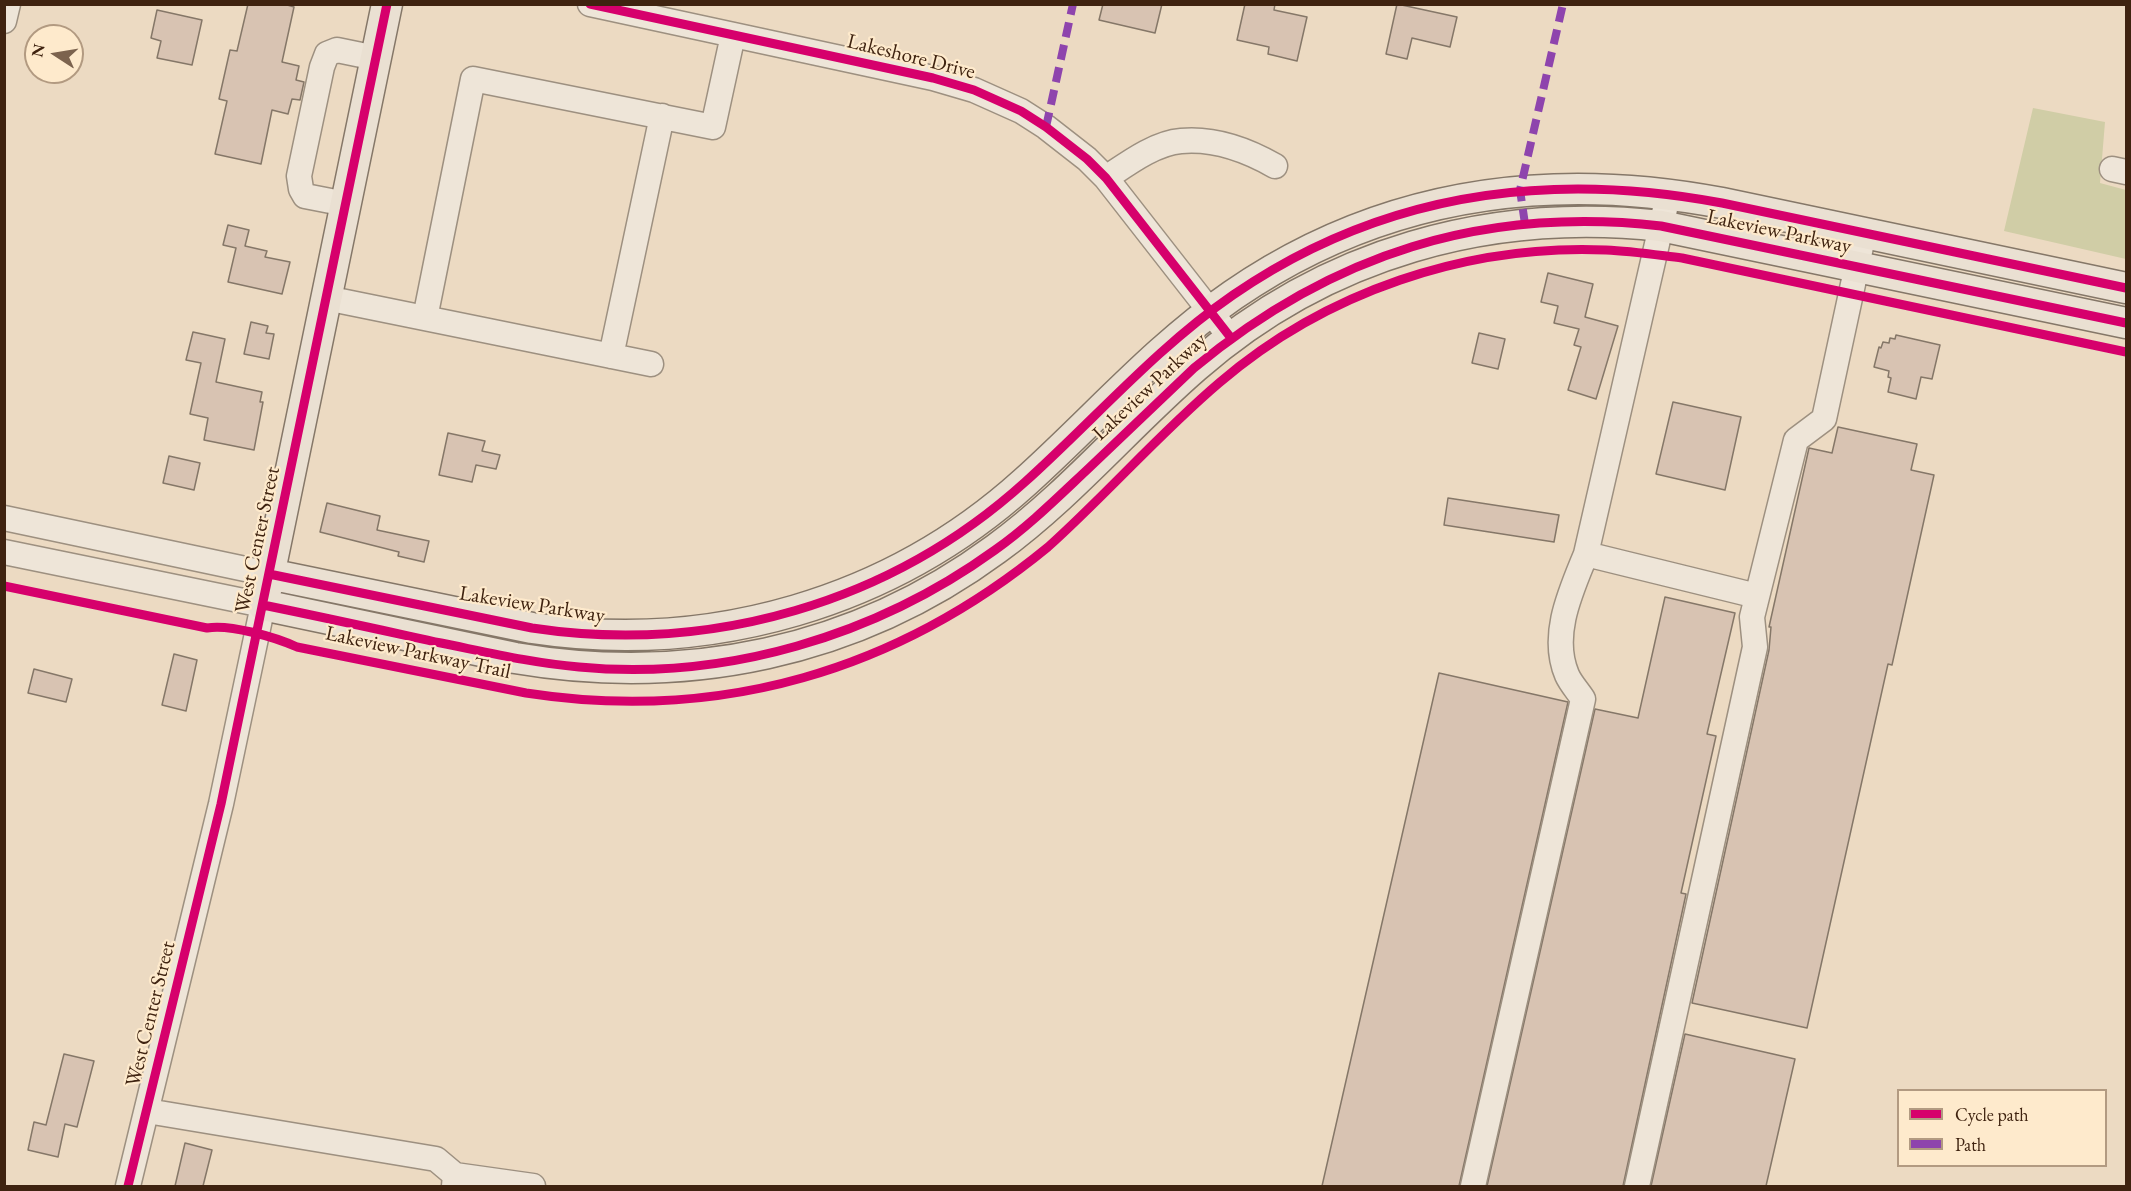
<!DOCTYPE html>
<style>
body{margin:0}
#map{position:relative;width:2131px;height:1191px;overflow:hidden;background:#ecdac2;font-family:"EB Garamond",serif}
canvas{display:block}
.frame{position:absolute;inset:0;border:6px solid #3f2310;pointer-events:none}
.legend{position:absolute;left:1897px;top:1089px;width:210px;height:78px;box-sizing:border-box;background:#feeacc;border:2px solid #b29a81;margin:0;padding:8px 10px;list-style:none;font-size:18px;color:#3f2310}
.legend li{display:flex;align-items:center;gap:12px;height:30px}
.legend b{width:30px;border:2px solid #b29a81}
.north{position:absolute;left:24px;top:24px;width:60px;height:60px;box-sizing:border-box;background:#feeacc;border:2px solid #b29a81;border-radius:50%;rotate:282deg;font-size:16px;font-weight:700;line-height:24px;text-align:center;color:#3f2310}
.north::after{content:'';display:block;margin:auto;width:21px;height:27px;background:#7c634e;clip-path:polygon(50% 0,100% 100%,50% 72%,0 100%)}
</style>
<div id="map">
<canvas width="2131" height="1191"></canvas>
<div class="frame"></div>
<ul class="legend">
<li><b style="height:8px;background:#d6006c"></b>Cycle path</li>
<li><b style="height:8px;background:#8e44ad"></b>Path</li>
</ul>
<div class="north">N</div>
</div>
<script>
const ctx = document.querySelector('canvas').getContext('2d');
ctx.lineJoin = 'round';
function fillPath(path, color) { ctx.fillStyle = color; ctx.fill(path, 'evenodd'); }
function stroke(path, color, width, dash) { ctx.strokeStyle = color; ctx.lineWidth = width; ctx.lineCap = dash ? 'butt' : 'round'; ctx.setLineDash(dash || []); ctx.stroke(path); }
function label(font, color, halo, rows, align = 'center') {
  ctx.font = font + ' "EB Garamond",serif'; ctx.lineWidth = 4.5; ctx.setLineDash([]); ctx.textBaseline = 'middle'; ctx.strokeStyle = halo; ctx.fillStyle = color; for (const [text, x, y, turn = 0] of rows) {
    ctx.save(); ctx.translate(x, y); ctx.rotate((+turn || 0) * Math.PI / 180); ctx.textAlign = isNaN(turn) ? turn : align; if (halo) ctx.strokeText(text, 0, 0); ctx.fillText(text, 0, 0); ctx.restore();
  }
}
fillPath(new Path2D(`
 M2033 108 2105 122 2100 183 2126 190V259L2004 231Z`), '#d0cda6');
const building = new Path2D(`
 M248 4H284L294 7 282 62 299 66 296 80 304 82 300 100 292 99 288 114 272 110 261 164 215 154 227 101 219 99 230 50 237 51Z
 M1103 4H1162L1155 33 1099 20Z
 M1245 4H1275L1274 10 1307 17 1297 61 1268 54 1269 47 1237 40Z
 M1397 4 1457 17 1450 47 1412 38 1407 59 1386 54Z
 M157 10 202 20 192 65 157 58 161 41 151 38Z
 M228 225 249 230 245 246 267 251 265 257 290 262 282 294 228 282 236 248 223 245Z
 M1548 273 1593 284 1585 317 1618 326 1596 399 1568 390 1581 347 1574 345 1579 329 1554 323 1558 306 1541 302Z
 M251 322 268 326 266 333 274 334 269 359 244 354Z
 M193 332 225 339 216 382 262 392 260 402H263L254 450 204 440 208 418 190 414 201 363 186 360Z
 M1479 333 1505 339 1498 369 1472 363Z
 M1896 335 1940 345 1932 379 1921 377 1916 399 1888 392 1891 378 1888 377 1889 371 1874 367 1879 347 1881 348 1883 342 1889 343 1890 338 1895 339Z
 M1673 402 1741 417 1725 490 1656 474Z
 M1838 427 1917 444 1911 470 1934 475 1892 665 1888 664 1807 1028 1692 1003 1769 650 1771 627H1769L1809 448 1832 453Z
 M448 433 485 441 482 451 500 455 496 469 476 465 472 482 439 475Z
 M169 456 200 463 194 490 163 483Z
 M1448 498 1559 515 1554 542 1444 525Z
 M327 503 380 516 377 530 429 541 424 562 398 556 399 552 320 532Z
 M1665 597 1735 613 1707 734 1716 736 1681 893 1686 894 1623 1186H1487L1595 709 1638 718Z
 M174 654 197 660 186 711 162 705Z
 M34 669 72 679 66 702 28 693Z
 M1439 673 1568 702 1459 1186H1322Z
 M1685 1034 1795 1059 1766 1186H1651Z
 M64 1054 94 1061 77 1127 65 1124 58 1157 28 1150 34 1122 46 1125Z
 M185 1143 212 1150 203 1186H175Z`);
fillPath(building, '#d8c3b2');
stroke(building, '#857768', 1.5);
const minor = new Path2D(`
 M590 4 933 78 974 90 1021 111 1046 127 1087 159 1106 178 1231 338
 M4 21 8 4
 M2112 169 2126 172
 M1106 178C1127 164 1155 143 1181 141 1214 138 1247 150 1275 166
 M346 204 305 196 301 189 299 176 322 67 327 54 337 50 376 58
 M326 298 651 364
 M425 318 473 79 713 127 733 35
 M611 356 662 116
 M4 518 269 574
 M4 552 263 605 221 804 128 1186
 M1586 554 1757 596
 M147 1111 436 1159 455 1175 454 1186
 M455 1175 533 1186
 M1473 1186 1583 699C1578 691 1571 684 1567 675 1550 635 1571 591 1586 554L1665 209
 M1637 1186 1755 647 1752 617 1796 440 1824 419 1864 233`);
const major = new Path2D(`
 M387 4 263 605 515 658C686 687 855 653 996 549 1069 496 1127 426 1195 367 1325 253 1490 207 1661 226L2126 323
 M269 574 532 628C711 655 891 603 1025 482 1094 420 1156 348 1233 295 1381 193 1547 170 1722 203L2126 288`);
stroke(minor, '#9d9080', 27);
stroke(major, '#857768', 33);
stroke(minor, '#eee5d8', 24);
stroke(major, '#eae0d2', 30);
stroke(new Path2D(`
 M1046 127 1073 4
 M1525 224 1520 190 1563 4`), '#8e44ad', 8, [15, 8]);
stroke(new Path2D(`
 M590 4 933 78 974 90 1021 111 1046 127 1087 159 1106 178 1231 338
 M269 574 532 628C711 655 891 603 1025 482 1094 420 1156 348 1233 295 1381 193 1547 170 1722 203L2126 288
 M4 586 207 628C230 624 275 637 297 647L526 693C720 723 897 671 1048 547 1107 494 1159 434 1219 383 1325 292 1466 244 1606 250 1631 251 1657 255 1682 258L2126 352
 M263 605C322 617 381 630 441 643 486 652 532 663 579 667 725 681 876 636 995 550 1029 526 1058 497 1089 468 1124 435 1159 401 1194 368 1332 254 1482 206 1661 226L2126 323
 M128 1186 221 804 387 4`), '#d6006c', 9);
label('21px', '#3f2310', '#feeacc', [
 ["Lakeshore Drive",911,57,14],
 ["Lakeview Parkway",1779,232,12],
 ["Lakeview Parkway",1150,387,-43],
 ["West Center Street",258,540,-78],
 ["Lakeview Parkway",532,605,9],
 ["Lakeview Parkway Trail",418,653,12],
 ["West Center Street",151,1014,-76]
]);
</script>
